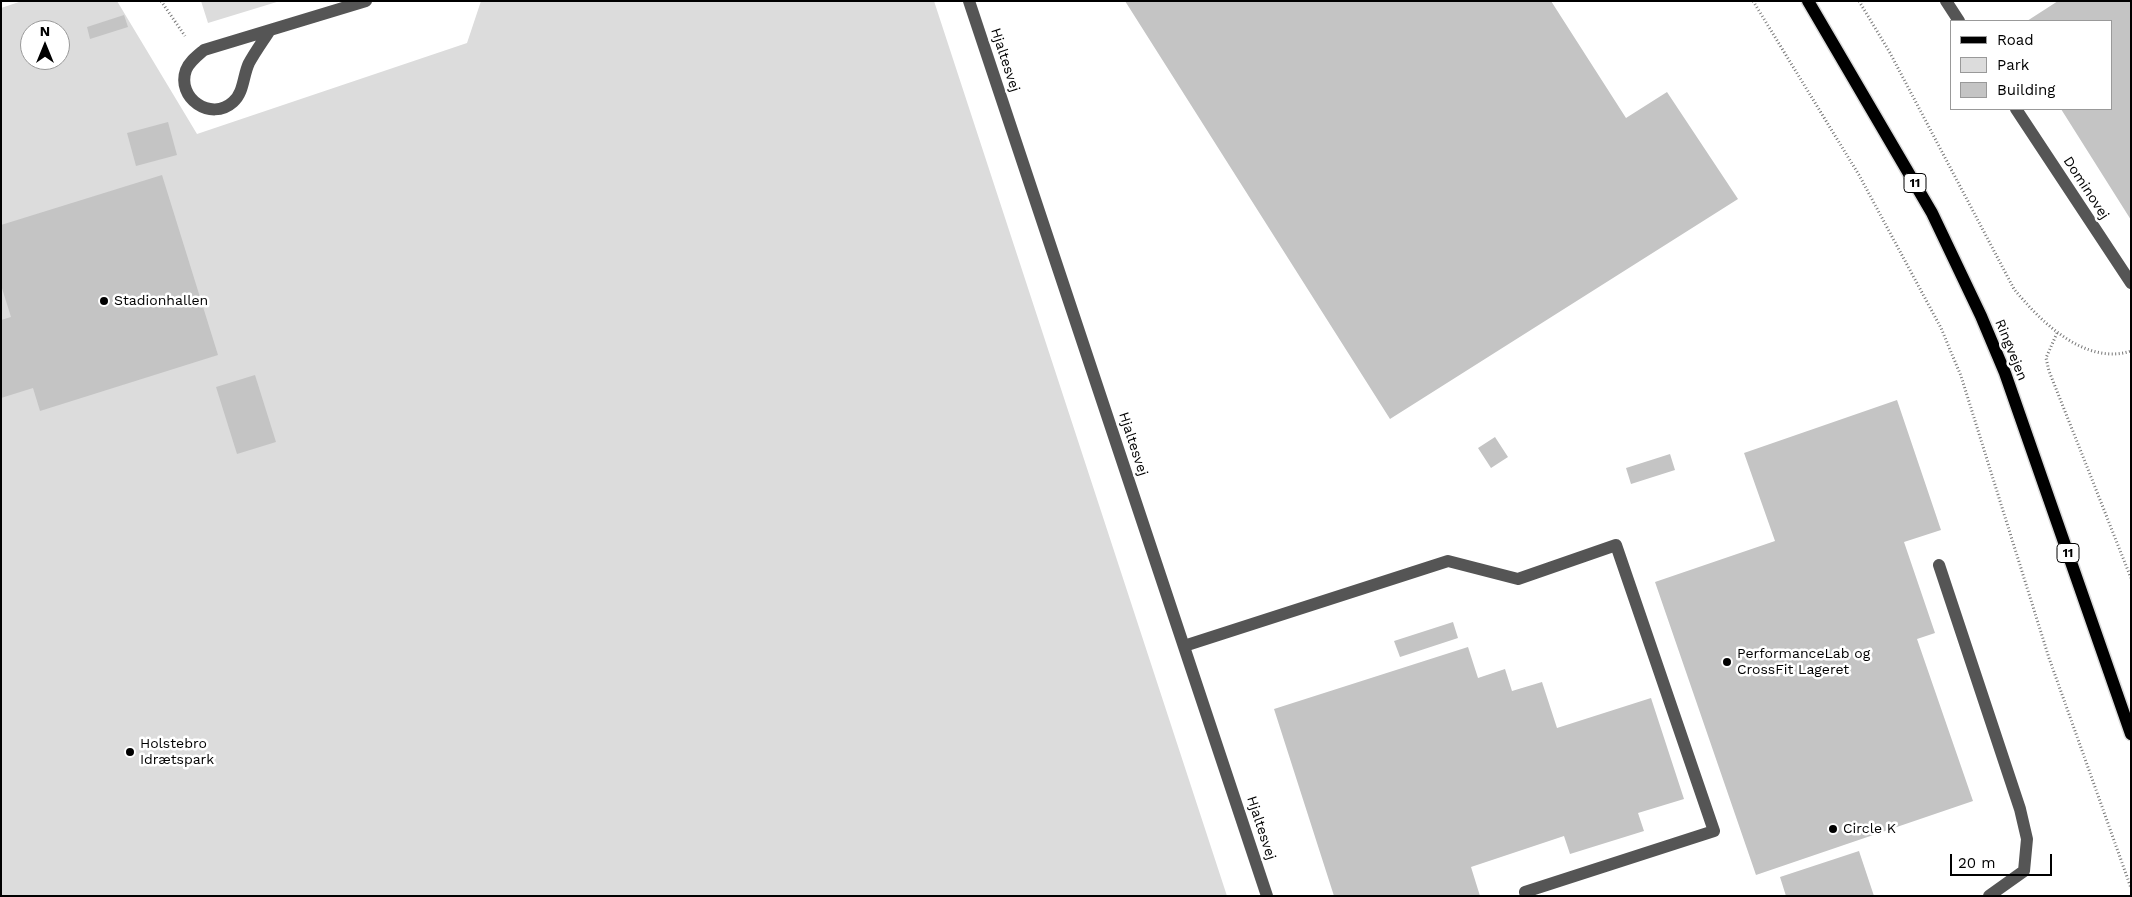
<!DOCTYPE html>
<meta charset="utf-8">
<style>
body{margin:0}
#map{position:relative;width:2132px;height:897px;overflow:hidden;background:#fff;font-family:"Work Sans",sans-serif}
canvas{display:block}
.frame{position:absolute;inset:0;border:2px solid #000;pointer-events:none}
.legend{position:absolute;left:1950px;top:20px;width:162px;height:90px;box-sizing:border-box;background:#fff;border:1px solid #999;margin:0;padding:6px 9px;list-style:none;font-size:15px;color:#000}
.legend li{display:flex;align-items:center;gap:10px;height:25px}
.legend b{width:25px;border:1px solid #999}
.north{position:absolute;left:20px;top:20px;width:50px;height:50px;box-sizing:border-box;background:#fff;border:1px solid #999;border-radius:50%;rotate:0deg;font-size:14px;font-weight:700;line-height:20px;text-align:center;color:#000}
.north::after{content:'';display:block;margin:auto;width:18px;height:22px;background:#000;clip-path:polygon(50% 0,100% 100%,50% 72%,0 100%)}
.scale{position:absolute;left:1950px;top:854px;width:102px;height:22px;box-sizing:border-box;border:2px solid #000;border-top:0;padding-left:6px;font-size:15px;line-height:18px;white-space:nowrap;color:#000;-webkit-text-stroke:4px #fff;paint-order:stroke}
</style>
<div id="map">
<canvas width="2132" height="897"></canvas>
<div class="frame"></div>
<ul class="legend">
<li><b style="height:6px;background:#000"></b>Road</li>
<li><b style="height:14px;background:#dcdcdc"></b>Park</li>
<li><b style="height:14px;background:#c4c4c4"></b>Building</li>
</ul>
<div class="north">N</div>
<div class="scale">20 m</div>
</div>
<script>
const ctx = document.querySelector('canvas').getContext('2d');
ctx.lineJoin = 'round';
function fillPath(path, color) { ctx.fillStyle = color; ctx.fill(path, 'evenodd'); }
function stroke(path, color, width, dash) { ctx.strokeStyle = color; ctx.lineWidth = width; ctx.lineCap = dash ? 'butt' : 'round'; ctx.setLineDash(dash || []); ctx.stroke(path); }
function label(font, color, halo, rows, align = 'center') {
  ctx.font = font + ' "Work Sans",sans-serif'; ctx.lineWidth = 5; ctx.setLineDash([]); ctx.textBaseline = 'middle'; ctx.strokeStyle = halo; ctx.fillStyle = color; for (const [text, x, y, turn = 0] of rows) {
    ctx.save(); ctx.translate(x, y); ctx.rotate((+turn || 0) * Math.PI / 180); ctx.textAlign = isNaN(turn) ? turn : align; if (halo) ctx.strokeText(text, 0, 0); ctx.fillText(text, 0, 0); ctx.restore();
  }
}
fillPath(new Path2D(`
 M22 1H117L197 134 467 43 481 1H934L1227 896H1V8ZM30 30H60V60H30Z
 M201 1H280L208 23Z`), '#dcdcdc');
fillPath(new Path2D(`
 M1125 1H1551L1626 118 1667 92 1738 199 1390 419Z
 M2058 1H2131V220L2061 109H2111V21H2027Z
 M124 15 128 27 90 39 87 27Z
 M168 122 177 155 136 166 127 133Z
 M162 175 218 355 40 411 33 388 1 398V320L11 317 1 285V225Z
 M255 375 276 442 237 454 216 387Z
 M1897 400 1941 530 1904 542 1935 633 1917 639 1973 801 1756 875 1655 582 1775 541 1744 453Z
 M1495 437 1508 457 1491 468 1478 448Z
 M1670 454 1675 470 1631 484 1626 468Z
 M1453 622 1458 638 1400 657 1394 641Z
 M1468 647 1478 678 1505 669 1512 691 1542 682 1557 728 1651 698 1684 799 1638 813 1644 831 1570 854 1564 836 1471 867 1480 896H1334L1274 709Z
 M1859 851 1874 896H1786L1780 877Z`), '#c4c4c4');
const major = new Path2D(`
 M1808 1 1932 213 1981 316 2005 373 2131 734`);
stroke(major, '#dbdbdb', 15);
stroke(new Path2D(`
 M161 1 185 36
 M1753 1 1859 175 1941 328 1961 376 2049 658 2131 888
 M1859 1 1889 51 2014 289C2040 321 2085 366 2131 351
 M2057 333 2046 358 2049 371 2131 578`), '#777', 3, [1, 2.5]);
stroke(new Path2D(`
 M969 1 1267 896
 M1946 1 1959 21
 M270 30C263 41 255 52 249 63 243 75 244 93 233 102 211 122 176 98 186 70 189 62 197 56 204 50L366 1
 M2016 109 2131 283
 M1939 565 2020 809 2027 839 2024 871 1989 896
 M1184 646 1448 561 1518 579 1616 545 1714 831 1525 892 1526 896`), '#555', 12);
stroke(major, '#000', 12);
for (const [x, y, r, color] of [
 [104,301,5,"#000"],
 [1727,662,5,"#000"],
 [130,752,5,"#000"],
 [1833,829,5,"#000"]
]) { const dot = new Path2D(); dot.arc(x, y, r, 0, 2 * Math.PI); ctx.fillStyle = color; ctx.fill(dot); stroke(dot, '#fff', 2); }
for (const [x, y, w] of [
 [1915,183,22],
 [2068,553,22]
]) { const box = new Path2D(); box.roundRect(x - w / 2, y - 9.5, w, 19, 4); ctx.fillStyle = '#fff'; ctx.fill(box); stroke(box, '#000', 1); }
label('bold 12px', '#000', null, [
 ["11",1915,183],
 ["11",2068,553]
]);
label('14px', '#000', '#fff', [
 ["Hjaltesvej",1005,60,72],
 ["Dominovej",2086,188,57],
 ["Ringvejen",2011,350,68],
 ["Hjaltesvej",1133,444,72],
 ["Hjaltesvej",1261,828,72]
]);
label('14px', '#000', '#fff', [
 ["Stadionhallen",114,301],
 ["PerformanceLab og",1737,654],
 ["CrossFit Lageret",1737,670],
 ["Holstebro",140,744],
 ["Idrætspark",140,760],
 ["Circle K",1843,829]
], 'left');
</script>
